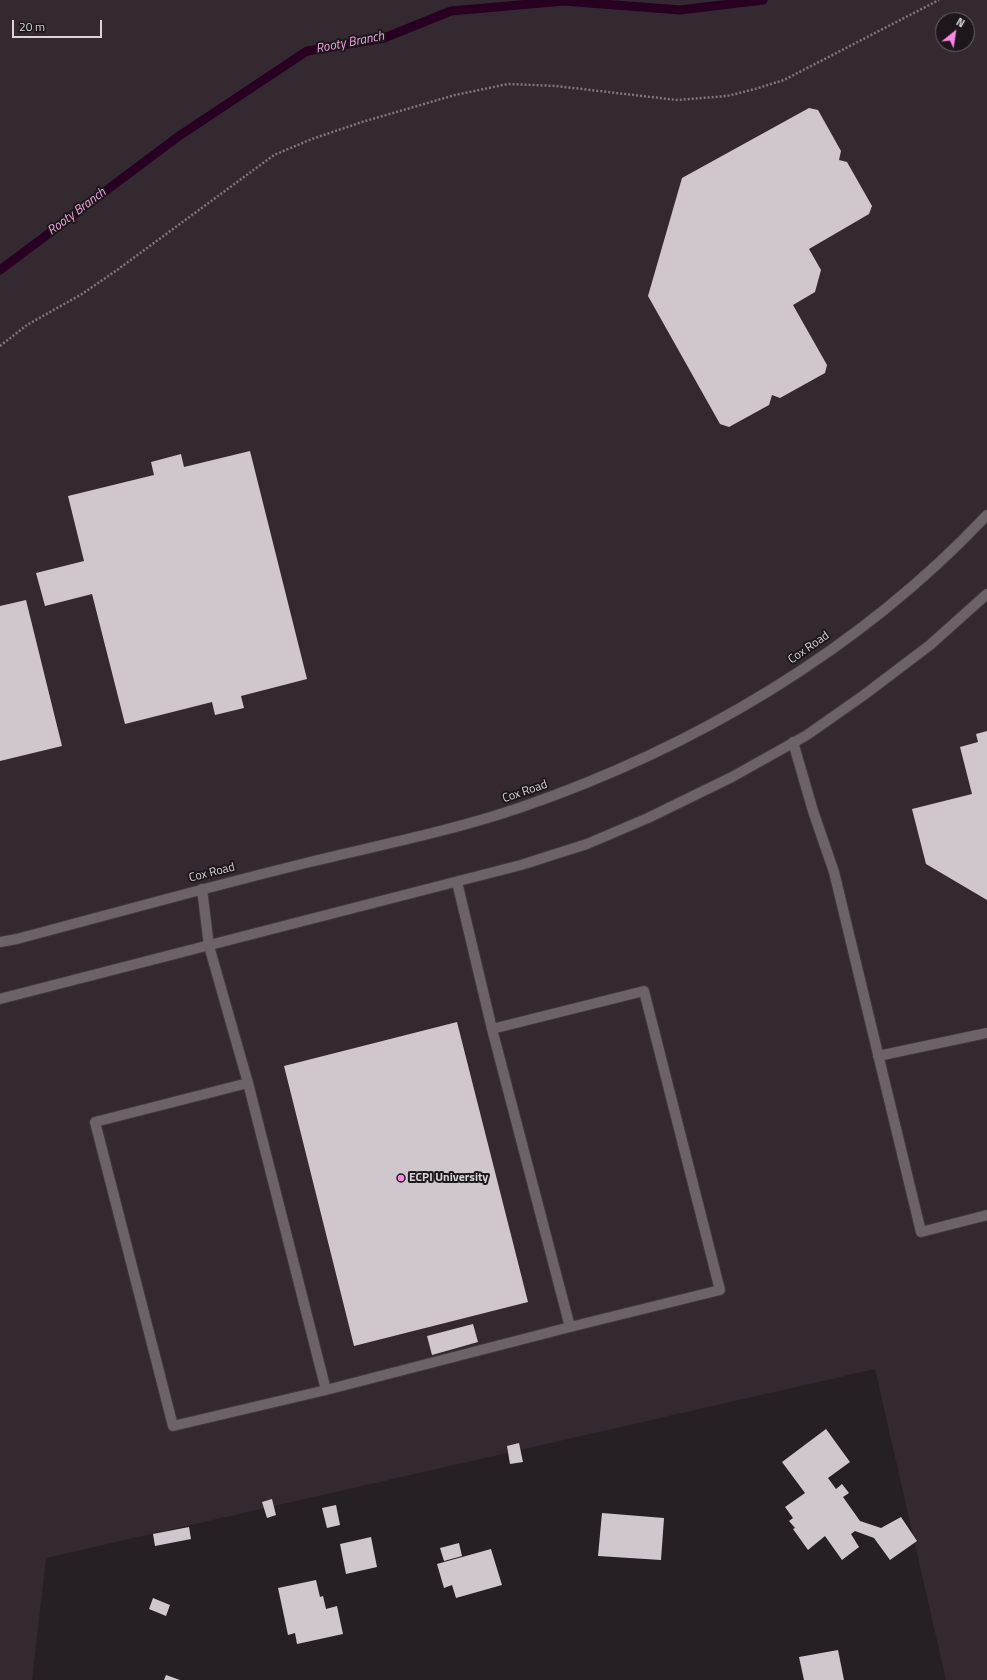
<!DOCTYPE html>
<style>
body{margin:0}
#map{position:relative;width:987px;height:1680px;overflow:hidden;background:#262025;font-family:"Titillium Web",sans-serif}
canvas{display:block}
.north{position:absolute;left:935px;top:12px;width:40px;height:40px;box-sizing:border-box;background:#1d171b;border:1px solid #686366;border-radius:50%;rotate:30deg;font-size:11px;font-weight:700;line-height:16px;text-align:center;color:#d8d4d7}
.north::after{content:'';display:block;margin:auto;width:14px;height:18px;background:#fb87e5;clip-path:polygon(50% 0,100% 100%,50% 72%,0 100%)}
.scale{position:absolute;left:12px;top:20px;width:90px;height:18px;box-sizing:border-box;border:2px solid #d8d4d7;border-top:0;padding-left:5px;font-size:12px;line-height:14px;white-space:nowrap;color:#d8d4d7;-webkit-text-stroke:3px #1d171b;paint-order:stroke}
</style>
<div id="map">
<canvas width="987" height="1680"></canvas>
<div class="north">N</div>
<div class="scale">20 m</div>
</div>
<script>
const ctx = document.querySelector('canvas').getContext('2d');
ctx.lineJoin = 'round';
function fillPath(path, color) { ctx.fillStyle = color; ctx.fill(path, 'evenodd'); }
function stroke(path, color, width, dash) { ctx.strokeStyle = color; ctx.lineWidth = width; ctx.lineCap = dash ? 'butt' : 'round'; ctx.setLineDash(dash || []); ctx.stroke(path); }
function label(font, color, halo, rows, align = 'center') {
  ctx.font = font + ' "Titillium Web",sans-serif'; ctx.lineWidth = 4; ctx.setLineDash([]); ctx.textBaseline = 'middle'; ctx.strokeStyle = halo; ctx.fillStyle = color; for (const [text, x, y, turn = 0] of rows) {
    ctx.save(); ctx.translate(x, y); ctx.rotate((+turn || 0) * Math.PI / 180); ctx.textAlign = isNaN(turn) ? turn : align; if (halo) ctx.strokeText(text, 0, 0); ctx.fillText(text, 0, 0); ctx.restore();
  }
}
fillPath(new Path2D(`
 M0 0H987V1680H946L875 1369 46 1558 32 1680H0ZM943 20H967V44H943Z`), '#342931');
stroke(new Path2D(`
 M0 270 179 136 307 51 384 38 451 11 564 1 680 10 763 0`), '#270022', 9);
fillPath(new Path2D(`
 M809 108 818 110 841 151 839 160 847 162 872 206 869 214 809 249 821 270 815 292 793 305 827 365 825 373 780 398 772 395 769 405 729 427 720 424 648 296 682 178Z
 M250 451 307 679 241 696 244 708 215 715 212 702 125 724 92 594 45 606 36 573 84 561 68 496 154 475 151 462 181 454 184 467Z
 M26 600 62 746 0 761V606Z
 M987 731V900L926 864 912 809 972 794 960 747 978 742 976 734Z
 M457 1022 528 1302 354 1346 284 1066Z
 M473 1324 478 1342 432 1355 427 1336Z
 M826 1429 850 1462 828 1478 836 1489 842 1484 849 1493 843 1497 860 1521 881 1528 901 1517 917 1541 890 1560 874 1538 855 1531 851 1534 859 1547 842 1560 825 1536 808 1550 793 1529 795 1528 789 1521 793 1518 785 1507 805 1493 782 1462Z
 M519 1443 523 1462 510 1464 507 1446Z
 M272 1499 276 1515 267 1518 262 1502Z
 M336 1505 340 1525 327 1528 322 1508Z
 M602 1513 664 1518 661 1560 598 1556Z
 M189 1527 191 1539 155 1546 153 1534Z
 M371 1537 377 1567 346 1574 340 1544Z
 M459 1543 462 1556 444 1561 440 1548Z
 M491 1549 502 1585 456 1598 452 1585 444 1588 437 1564Z
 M316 1580 320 1597 323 1596 326 1609 337 1606 343 1634 297 1644 295 1633 288 1635 278 1588Z
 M153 1598 170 1605 166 1616 149 1609Z
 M838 1650 844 1680H804L799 1657Z
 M166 1675 180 1680H164Z`), '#d0c7ce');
const service = new Path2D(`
 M793 742 813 811 834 872 921 1232 987 1215
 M457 882 492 1029 570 1327 720 1290 644 991 492 1029
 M202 889 209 946 248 1083
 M878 1056 987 1033
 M326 1390 248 1083 95 1122 173 1426 326 1390 570 1327`);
const secondary = new Path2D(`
 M0 942 17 939C115 913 212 886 310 862 380 845 451 831 519 808 694 748 860 650 987 515
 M0 999 521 865 587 844 648 818 732 777 807 735 864 695 930 645 987 594`);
stroke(service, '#3f3a3e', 12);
stroke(secondary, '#3f3a3e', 12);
stroke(new Path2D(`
 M0 346 27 325 82 294 117 270 274 155 312 139 362 122 455 95 508 84 556 86 677 100 727 96 755 89 784 80 939 0`), '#7d787c', 2.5, [2, 2]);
stroke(service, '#6b6369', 10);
stroke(secondary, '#6b6369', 10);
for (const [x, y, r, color] of [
 [401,1178,4,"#fb87e5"]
]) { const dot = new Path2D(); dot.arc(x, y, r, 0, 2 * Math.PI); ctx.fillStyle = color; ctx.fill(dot); stroke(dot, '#1d171b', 1.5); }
label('12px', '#d8d4d7', '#1d171b', [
 ["Cox Road",809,648,-35],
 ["Cox Road",525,792,-19],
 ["Cox Road",212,873,-14]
]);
label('bold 12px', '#d8d4d7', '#1d171b', [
 ["ECPI University",409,1178]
], 'left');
label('italic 13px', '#eda1dc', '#1d171b', [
 ["Rooty Branch",350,43,-11],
 ["Rooty Branch",77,212,-37]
]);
</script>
